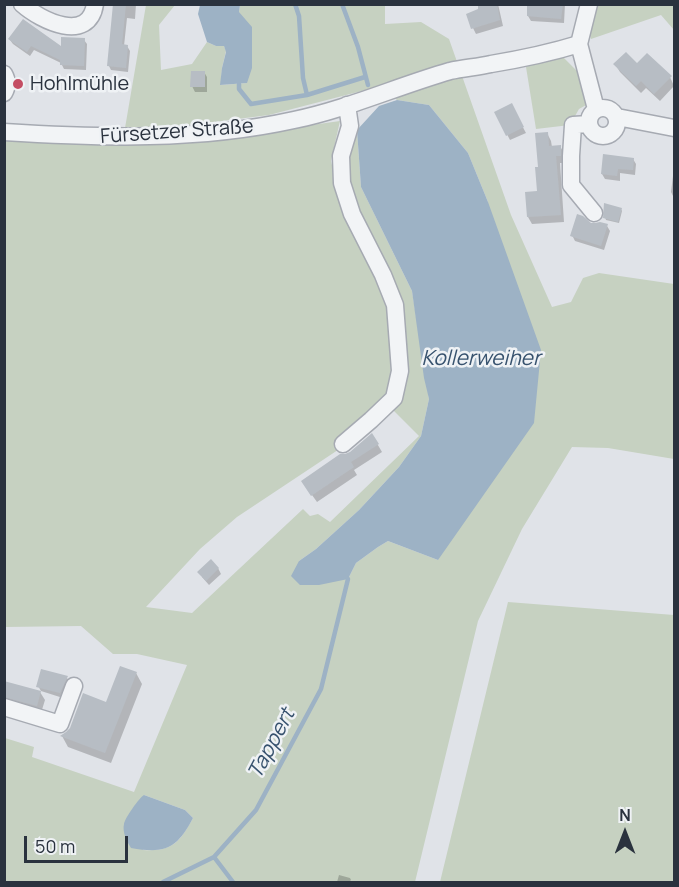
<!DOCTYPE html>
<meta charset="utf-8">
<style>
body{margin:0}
#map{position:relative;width:679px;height:887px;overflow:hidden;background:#e0e3e8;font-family:Manrope,sans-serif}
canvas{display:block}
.frame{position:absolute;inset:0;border:6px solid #2a323e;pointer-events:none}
.north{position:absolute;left:595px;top:803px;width:60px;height:60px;-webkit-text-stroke:4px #eff2f5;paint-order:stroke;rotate:0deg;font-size:16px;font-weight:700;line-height:24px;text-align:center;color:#2a323e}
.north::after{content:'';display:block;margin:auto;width:21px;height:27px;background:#2a323e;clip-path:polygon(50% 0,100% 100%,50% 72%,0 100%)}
.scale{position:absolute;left:24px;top:836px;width:104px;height:27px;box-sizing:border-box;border:3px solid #2a323e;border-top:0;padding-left:8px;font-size:18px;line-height:21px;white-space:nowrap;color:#2a323e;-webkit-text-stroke:4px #eff2f5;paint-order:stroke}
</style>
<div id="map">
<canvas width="679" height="887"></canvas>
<div class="frame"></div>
<div class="north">N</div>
<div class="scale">50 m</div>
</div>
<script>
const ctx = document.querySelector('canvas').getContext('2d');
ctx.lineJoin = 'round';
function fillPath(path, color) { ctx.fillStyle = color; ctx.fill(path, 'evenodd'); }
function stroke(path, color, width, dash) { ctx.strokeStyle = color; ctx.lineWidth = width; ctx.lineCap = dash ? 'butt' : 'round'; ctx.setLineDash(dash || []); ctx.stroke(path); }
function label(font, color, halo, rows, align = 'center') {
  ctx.font = font + ' Manrope,sans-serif'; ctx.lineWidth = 5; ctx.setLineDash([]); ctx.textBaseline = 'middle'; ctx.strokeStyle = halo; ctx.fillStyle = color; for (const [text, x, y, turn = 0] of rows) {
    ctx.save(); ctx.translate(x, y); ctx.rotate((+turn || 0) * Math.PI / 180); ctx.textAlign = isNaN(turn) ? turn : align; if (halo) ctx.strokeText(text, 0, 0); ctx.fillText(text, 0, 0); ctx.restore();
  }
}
fillPath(new Path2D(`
 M146 5H175L159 25 161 70 192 64 207 42 216 46H224L226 51 222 68 221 85 247 83 239 12 240 5H385V24L421 22 449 39 511 215 552 307 571 302 583 278 599 273 674 284V459L608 448 572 447 522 529 478 621 415 882H5V738L34 747 32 757 134 792 187 665 137 654H113L81 626 5 627 4 139H213L340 121 331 161 339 194 387 304 393 408 402 396 408 358 399 302 346 180V154L357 130 361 187 412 291 429 399 421 436 399 467 359 510 316 549 299 561 348 579 356 563 378 547 388 541 438 560 488 202 468 153 429 105 397 100 381 86 269 115 182 126 125 128ZM393 410 419 436 330 522 318 514 310 516 303 509 192 613 146 607 200 549 237 517 368 430ZM144 795 185 810 193 818C180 842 172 852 143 850Z
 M592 5H674V30L661 15 591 39 587 25Z
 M554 56H562L577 71 588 104 579 109 570 125 536 129 526 67Z
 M508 602 674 615V882H440Z`), '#c6d1c1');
fillPath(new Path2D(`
 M200 5H240L239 12 252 27V68L247 83 220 85 222 68 226 52 224 46H216L207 42 198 14Z
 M397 100 429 105 468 153 488 202 541 350 534 423 438 560 388 541 378 547 356 563 348 579 319 585H300L291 576 299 561 316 549 359 510 399 467 421 436 429 399 424 378 412 291 361 187 357 130 379 106Z
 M144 795 185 810 193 818C177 849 165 854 131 848 127 842 122 832 124 824 125 818 139 798 144 795Z`), '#9db2c5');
fillPath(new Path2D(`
 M114 4H136L135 19 127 18 124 46H127L130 51 128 72 111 70 109 66Z
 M480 4H498L503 26 476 34 473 28 480 10Z
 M529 4H565L564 23 531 21 528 16Z
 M10 40 62 49 84 40 87 44 86 70 64 69 61 63 34 50 30 56 13 44Z
 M615 64 637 65 670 77 674 86 660 101 646 88 641 93 620 72Z
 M204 72 207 77V92H195L192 86Z
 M511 105 526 133 510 140 496 113Z
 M547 133 551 141 552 147 560 146 564 153V163H560L564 222 532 224 528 217 538 193 540 168Z
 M633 159 636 164 635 175 620 173V181L605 179 602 174Z
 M674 168V198L671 192Z
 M621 209 622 211 619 223 606 220 605 217Z
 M590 224 607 226 610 231 604 250 575 241 572 235Z
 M372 435 382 452 354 470 357 475 317 502 307 488Z
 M218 568 221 574 209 585 202 577Z
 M136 673 142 684 111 763 68 747 62 736 107 704Z
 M67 678 70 683 63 698 41 691 38 686Z
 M4 682 40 692 45 700 41 713 4 706Z
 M339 875 350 878 351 880 349 882H337Z`), '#0003');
stroke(new Path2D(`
 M295 4 299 16 303 78 307 95 365 77
 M342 4 358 47 368 85
 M239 84V89L251 104 307 95
 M214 857 233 882
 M163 882 214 857 256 810 321 689 348 579`), '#9db2c5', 4.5);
fillPath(new Path2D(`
 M113 4H126L122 44 128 45 126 68 107 66Z
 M478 4H497L500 20 471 29 466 14 478 9Z
 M527 4H563L561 19 527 16Z
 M23 19 61 46V37L85 38 84 66 60 65V60L31 46 27 52 8 39Z
 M626 52 637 63 647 53 672 76 654 94 641 81 636 86 613 64Z
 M191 71H205V87H190Z
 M512 103 524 127 506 136 494 112Z
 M548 132 549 146 561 145V156H556L561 215 527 217 525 192 537 191 535 167H538L535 133Z
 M603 154 634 158 633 170 618 169 617 176 601 174Z
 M604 203 622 208 618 222 603 218Z
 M577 214 583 216 591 223H595L600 222 608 224 601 246 570 236Z
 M372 433 379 444 351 462 354 467 311 496 301 481 340 454H345L350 452Z
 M211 559 219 568 206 581 197 572Z
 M120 666 137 672 105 753 60 736 66 732 70 728 83 693 106 702Z
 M41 669 68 676 60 693 36 687Z
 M4 681 41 691 37 706 4 697Z`), '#b7bdc4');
const minor = new Path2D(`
 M22 4C41 21 89 44 95 4
 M579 44 596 109
 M4 74C8 81 8 86 4 93
 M589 122a14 14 0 1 1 28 0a14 14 0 1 1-28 0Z
 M617 117 674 128
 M589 124 573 125 571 156V185L594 213
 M4 132C100 138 199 141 294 120 347 109 398 86 450 71 463 68 478 67 491 64 521 59 550 53 579 44L589 4
 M343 444 371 420 394 398 400 371 395 305 383 275 352 214 342 183 341 156 350 126 347 105
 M4 707 60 724 74 686`);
stroke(minor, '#a6aab2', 19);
stroke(minor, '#f2f4f6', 16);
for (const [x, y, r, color] of [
 [18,84,6,"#c44e64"]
]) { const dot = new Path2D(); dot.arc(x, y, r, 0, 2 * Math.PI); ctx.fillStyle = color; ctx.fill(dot); stroke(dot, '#eff2f5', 2); }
label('20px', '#2a323e', '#eff2f5', [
 ["Hohlmühle",30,84]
], 'left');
label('20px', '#2a323e', '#eff2f5', [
 ["Fürsetzer Straße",177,132,-4]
]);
label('italic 21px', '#37526e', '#eff2f5', [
 ["Kollerweiher",481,359],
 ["Tappert",272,744,-62]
]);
</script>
